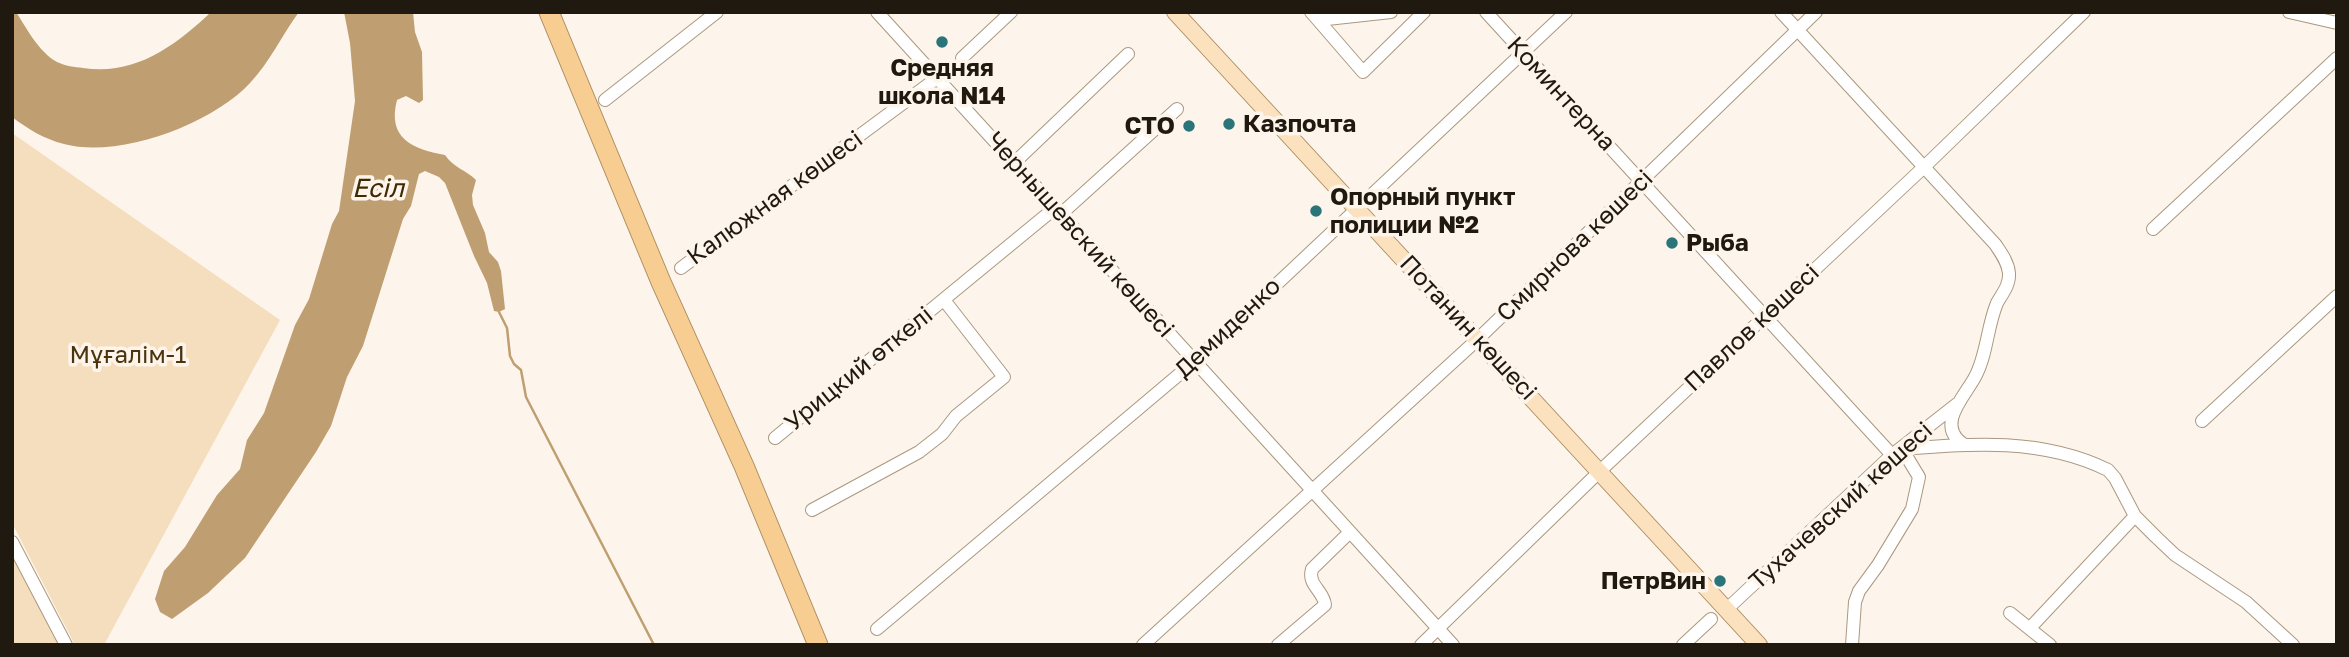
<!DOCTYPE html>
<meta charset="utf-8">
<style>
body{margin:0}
#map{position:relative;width:2349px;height:657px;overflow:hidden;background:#fdf5eb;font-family:"Golos Text",sans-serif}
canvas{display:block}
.frame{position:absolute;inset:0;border:14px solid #201910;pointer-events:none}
</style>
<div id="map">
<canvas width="2349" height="657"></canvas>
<div class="frame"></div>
</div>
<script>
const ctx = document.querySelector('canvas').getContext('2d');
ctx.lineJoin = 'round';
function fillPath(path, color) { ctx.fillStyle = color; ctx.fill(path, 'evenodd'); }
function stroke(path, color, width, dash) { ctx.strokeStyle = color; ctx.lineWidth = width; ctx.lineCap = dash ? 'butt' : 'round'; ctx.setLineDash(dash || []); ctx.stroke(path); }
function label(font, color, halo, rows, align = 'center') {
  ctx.font = font + ' "Golos Text",sans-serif'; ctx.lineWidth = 7; ctx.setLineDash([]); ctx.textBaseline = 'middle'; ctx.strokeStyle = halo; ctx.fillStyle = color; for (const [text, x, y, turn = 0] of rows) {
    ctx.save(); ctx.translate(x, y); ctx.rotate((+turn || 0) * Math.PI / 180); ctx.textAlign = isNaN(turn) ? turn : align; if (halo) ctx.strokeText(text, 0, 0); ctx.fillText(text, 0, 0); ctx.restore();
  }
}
fillPath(new Path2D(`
 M12 133 280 320 104 645H75L12 523Z
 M12 553 59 645H12Z`), '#f5debd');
fillPath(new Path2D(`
 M12 12H16C27 29 39 52 57 62 65 66 75 67 83 68 135 76 175 46 211 12H299C282 35 270 62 250 83 212 124 119 159 64 144 44 139 28 129 12 117Z
 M344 12H413L415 32 422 52 423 100 419 103 406 96 397 100C387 138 412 149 445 155 454 168 466 170 476 180L472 195 473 205 485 233 489 252 498 262 501 271 505 309 499 312 494 311 487 283 474 256 445 183 439 177 425 171 419 174 411 206 403 219 363 346 347 377 331 426 316 452 245 558 208 593 172 619 160 612 155 599 164 571 185 547 217 495 240 469 247 440 264 413 295 325 309 299 332 224 339 211 355 101 350 43Z`), '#bf9f72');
stroke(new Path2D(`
 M499 312 507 328 510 356 514 364 521 370 526 397 654 645`), '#bf9f72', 2.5);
const minor = new Path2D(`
 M877 12 1453 645
 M1311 12 1318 20 1391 12
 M1486 12 1892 455
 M1781 12 1995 244C2001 253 2008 262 2009 273 2010 285 2002 294 1997 303 1987 327 1987 355 1975 377 1965 396 1935 425 1963 444
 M2289 12 2337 23
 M1318 20 1363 72 1424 12
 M962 58 1011 12
 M605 100 717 12
 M1014 163 1128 54
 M1061 214 1177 109
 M2153 229 2337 58
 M681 268 937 78
 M2202 421 2337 296
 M775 438 1055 208
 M1902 449C1971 443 2043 438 2108 470L2115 478 2135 516 2156 537 2175 555 2246 602 2293 645
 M812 510 919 452 942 434 956 416 1004 377 944 300
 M12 542 66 645
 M1727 609 1892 455 1957 404
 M2010 613 2050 645
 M2030 628 2135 516
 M877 629 1195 361 1566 12
 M1143 645 1478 339 1816 12
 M1278 645 1325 605C1324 591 1307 585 1312 569L1350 532
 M1421 645 1600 471 1924 167 2084 12
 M1683 645 1711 619
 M1852 645 1855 602 1859 591 1878 565 1912 509 1919 477 1902 449`);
const major = new Path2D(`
 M1175 12 1759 645`);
const highway = new Path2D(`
 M549 12 661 282 744 466 818 645`);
stroke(minor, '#aa987f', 14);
stroke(major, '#ac8e64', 18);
stroke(highway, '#ac8e64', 21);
stroke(minor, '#fff', 12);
stroke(major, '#fbe1bd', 16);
stroke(highway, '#f8cd91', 19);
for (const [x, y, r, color] of [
 [942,42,7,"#2b747a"],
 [1229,124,7,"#2b747a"],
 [1189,126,7,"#2b747a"],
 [1316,211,7,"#2b747a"],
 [1672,243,7,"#2b747a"],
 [1720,581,7,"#2b747a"]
]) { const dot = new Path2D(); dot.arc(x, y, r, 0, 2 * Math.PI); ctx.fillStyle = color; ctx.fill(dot); stroke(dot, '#fdf5eb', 2.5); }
label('bold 24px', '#201910', '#fdf5eb', [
 ["Средняя",942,68,"center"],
 ["школа N14",942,96,"center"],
 ["Казпочта",1243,124],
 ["СТО",1175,126,"right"],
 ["Опорный пункт",1330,197],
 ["полиции №2",1330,225],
 ["Рыба",1686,243],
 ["ПетрВин",1706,581,"right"]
], 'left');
label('24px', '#201910', '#fdf5eb', [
 ["Коминтерна",1561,94,47],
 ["Калюжная көшесі",775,198,-36],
 ["Чернышевский көшесі",1080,235,48],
 ["Смирнова көшесі",1575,246,-44],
 ["Демиденко",1228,328,-43],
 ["Потанин көшесі",1468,328,47],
 ["Павлов көшесі",1752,328,-43],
 ["Урицкий өткелі",859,369,-39],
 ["Тухачевский көшесі",1841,506,-42]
]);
label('24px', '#4a330d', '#fdf5eb', [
 ["Мұғалім-1",128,355]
]);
label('italic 26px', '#402a03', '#fdf5eb', [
 ["Есіл",378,189]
]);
</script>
